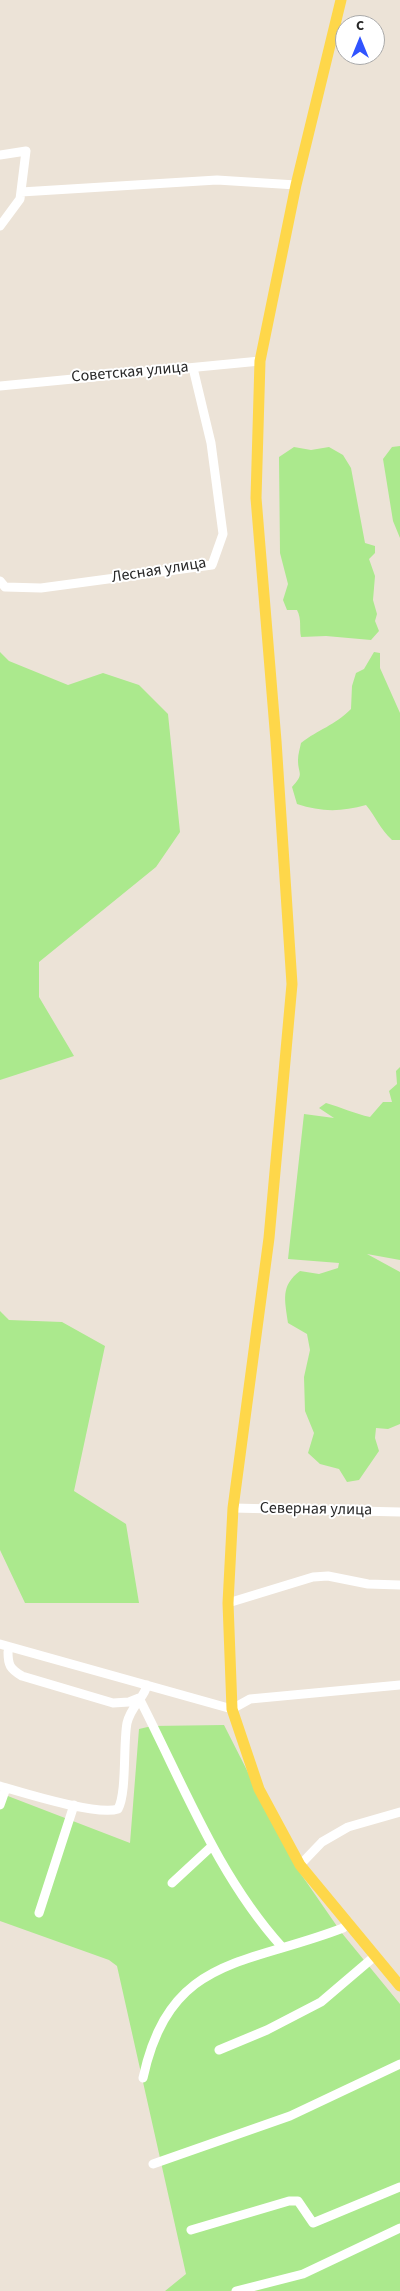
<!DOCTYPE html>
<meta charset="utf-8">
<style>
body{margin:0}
#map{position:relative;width:400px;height:2291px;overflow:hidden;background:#ece3d7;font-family:"Source Sans 3",sans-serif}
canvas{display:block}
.north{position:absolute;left:335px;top:15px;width:50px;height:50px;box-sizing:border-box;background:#fff;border:1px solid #a9a9a9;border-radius:50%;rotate:0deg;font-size:14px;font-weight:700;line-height:20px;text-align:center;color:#272727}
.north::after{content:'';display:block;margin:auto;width:18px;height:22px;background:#3154ff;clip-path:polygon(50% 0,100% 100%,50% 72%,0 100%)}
</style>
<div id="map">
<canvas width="400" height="2291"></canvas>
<div class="north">С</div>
</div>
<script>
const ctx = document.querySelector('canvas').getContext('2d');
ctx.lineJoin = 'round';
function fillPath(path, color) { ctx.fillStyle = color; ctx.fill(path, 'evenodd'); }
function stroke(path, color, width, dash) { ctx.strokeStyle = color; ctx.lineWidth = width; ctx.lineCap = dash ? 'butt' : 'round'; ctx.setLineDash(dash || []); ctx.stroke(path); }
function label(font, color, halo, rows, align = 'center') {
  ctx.font = font + ' "Source Sans 3",sans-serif'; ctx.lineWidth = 4; ctx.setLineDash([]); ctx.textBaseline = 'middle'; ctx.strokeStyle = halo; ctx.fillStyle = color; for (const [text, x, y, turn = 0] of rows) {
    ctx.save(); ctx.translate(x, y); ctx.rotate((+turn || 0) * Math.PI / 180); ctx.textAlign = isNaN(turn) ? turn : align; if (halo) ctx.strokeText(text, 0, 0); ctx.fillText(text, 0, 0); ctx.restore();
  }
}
fillPath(new Path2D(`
 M400 446V538L393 521 383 459 392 447Z
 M294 447 311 450 329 447 343 455 351 468 365 543 375 546V553L369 559 375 576 373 600 377 614 375 621 379 631 371 640 326 636 301 637C299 627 302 620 297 610H287L283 600 288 584 280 553 279 457Z
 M0 652 9 661 68 685 103 673 139 685 168 714 180 832 156 867 39 962V997L74 1056 0 1080Z
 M374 652 380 653V668L400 713V840H392C380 829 376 817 366 805 341 812 321 812 297 804L292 787C305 773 298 775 298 760 298 754 300 748 301 743 319 729 334 726 351 709L352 686 356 673 364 669Z
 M400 1067V1260L367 1254 400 1272V1424L388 1429 376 1428 375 1438 379 1451 359 1480 347 1482 339 1469 320 1464 308 1453 314 1433 305 1411 304 1377 310 1350 307 1334 288 1323C285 1300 280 1286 300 1271L319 1274 338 1268 339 1263 288 1259 304 1114 334 1118 319 1108 326 1103C341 1107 355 1114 370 1117L383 1102H392L389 1091 397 1084 396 1071Z
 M0 1311 9 1320 62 1322 105 1346 74 1491 126 1524 139 1603H25L0 1550Z
 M224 1725 296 1867 341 1932 400 2004V2291H165L186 2274 117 1966 109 1960 0 1921V1793L130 1843 139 1729 152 1726Z`), '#abe98d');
stroke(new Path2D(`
 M0 155 26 151 20 199 0 226
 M21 192 217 180 296 185
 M0 386 260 361
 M0 581 5 587 41 588 212 565 223 534 211 443 193 368
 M233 1508 400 1512
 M228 1603 313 1577 328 1576 368 1584 400 1585
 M0 1644 232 1709 250 1699 400 1685
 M8 1652C8 1665 10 1669 22 1676L113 1703 129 1702 139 1698C183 1783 217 1875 282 1947
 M0 1786C24 1793 97 1816 118 1809 127 1793 123 1744 127 1723 131 1706 145 1697 147 1685
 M0 1805 6 1788
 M300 1865 322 1842 348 1827 400 1812
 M172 1883 212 1846
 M39 1913 74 1805
 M219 2050 267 2030 321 2002 375 1956
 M143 2078C170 1955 245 1966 343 1928L348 1922
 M153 2164 290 2116 400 2064
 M191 2230 289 2201H298L313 2223 400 2187
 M236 2291 303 2274 400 2228`), '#fff', 9);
stroke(new Path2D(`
 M341 0 296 185 260 361 256 498 276 741 292 984 269 1238 233 1508 228 1603 232 1709 259 1789 300 1865 400 1986`), '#fed74a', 11);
label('16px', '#272727', '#fff', [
 ["Советская улица",130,373,-5],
 ["Лесная улица",159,571,-9],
 ["Северная улица",316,1510,1]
]);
</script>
